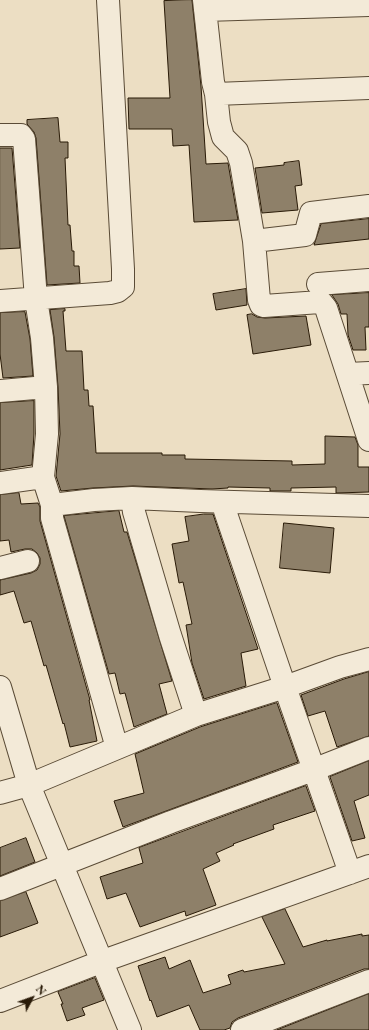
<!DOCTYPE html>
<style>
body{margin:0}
#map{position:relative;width:369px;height:1030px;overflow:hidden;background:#ecdec3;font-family:"EB Garamond",serif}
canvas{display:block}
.north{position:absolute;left:12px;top:978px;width:40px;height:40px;-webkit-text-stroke:3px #f3ead8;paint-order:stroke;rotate:49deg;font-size:11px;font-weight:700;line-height:16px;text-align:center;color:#291a07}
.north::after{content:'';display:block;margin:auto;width:14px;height:18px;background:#291a07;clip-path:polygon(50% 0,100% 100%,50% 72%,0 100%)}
</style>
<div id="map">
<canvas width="369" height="1030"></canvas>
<div class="north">N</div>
</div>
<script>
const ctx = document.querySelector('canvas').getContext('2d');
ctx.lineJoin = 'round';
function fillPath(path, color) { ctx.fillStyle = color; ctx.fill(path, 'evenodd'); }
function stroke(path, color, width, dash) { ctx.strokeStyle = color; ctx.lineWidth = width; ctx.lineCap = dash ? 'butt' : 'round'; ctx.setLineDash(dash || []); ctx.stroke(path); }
const building = new Path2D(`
 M192 0 201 86 206 164 228 163 238 220 194 222 189 145 173 146 172 129H129L128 98H170L164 1Z
 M58 118 60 142H68V158H65L68 225H70L72 251H74V266H79L80 283 47 285 36 138 34 132 27 124V120Z
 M0 148H12L20 248 0 249Z
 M299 161 302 185 295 186 298 210 262 213 255 168 284 165V163Z
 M369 219V239L314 245 321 224Z
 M246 289 247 305 216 310 213 294Z
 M369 293V327H365L366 350H353L348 335 347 314H341L338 304 332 295Z
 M65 309V311H63L66 351H82L84 390H88L89 406H93L96 453H162V455H185V459L292 461V465L325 464V436L355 437 358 445V467H369V492L336 493V487L291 488V491H270V488L228 487V488L212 489 133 486 93 488 61 491 56 476 60 434 58 387 54 337 50 310Z
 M25 312 30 339 33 376 3 378 0 354V313Z
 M252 314 257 317 265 318 306 316 311 345 253 354 247 315Z
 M34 401V434L32 465 0 470V403Z
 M19 493 21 504 38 503 40 507V521L90 700H89L97 741 70 747 64 723 63 724 46 665 44 666 31 621 24 623 14 591 0 595V580L31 573 37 570 40 564V558L37 553 32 549H25L11 552 9 540 0 541V495Z
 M119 511 124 532H127L172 681 159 684 167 714 134 727 125 693 120 694 115 673 109 674 64 516Z
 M204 514H213L258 649 241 653 246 686 204 699 192 663 186 625 192 624 183 582 179 583 172 544 189 541 185 517Z
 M284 523 334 528 330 573 280 568Z
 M369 672V736L337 747 325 711 308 716 301 695 344 679Z
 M277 703 298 762 123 827 114 801 144 793 135 754 200 727Z
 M369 761V795L354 801 365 838 352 841 330 777Z
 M306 786 315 811 273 825 274 829 233 844 234 845 216 853 220 861 203 869 216 905 186 916 185 911 140 927 126 893 107 899 100 877 143 863 139 848Z
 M26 838 35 862 0 876V848Z
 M26 892 38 923 0 937V901Z
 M285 909 303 947 327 940V941L362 934V936L369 935V969H364L238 1018 232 1022 230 1028 224 1030H200L189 1005 157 1017 151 1000 150 1001 138 966 165 957 169 969 190 960 203 993 231 984 228 975 243 970 244 972 285 964 262 917Z
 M95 978 104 1000 82 1008 85 1015 67 1021 61 1004H63L58 992Z
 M369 994V1030H277Z`);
fillPath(building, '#8e8069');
stroke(building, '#291a07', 1);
const minor = new Path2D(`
 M204 0 213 82 216 94 369 88
 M205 10 369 5
 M216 94 219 122 223 137 237 151 241 163 254 241 259 300 261 305 264 306 320 302 322 303 326 308 369 440
 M0 135H21L24 139 36 299 42 338 46 387 47 434 43 477 52 505V518L117 748
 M254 241 305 235 311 213 369 206
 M318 284 369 280
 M0 301 110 293 118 291 123 287V269L108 0
 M348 374 369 373
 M0 391 46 387
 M0 483 43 477
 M132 498 200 501 369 506
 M222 502 285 687 340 667 369 659
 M0 568 28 561
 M0 687 29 785 130 1030
 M196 715 285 687 350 873
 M0 793 29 785 196 715 170 635 134 512 132 498 94 500 52 505
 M0 889 171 822 313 770 369 748
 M0 1001 103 961 369 866
 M242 1030 369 981`);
stroke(minor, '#5a4b36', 24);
stroke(minor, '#f3ead8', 22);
</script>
